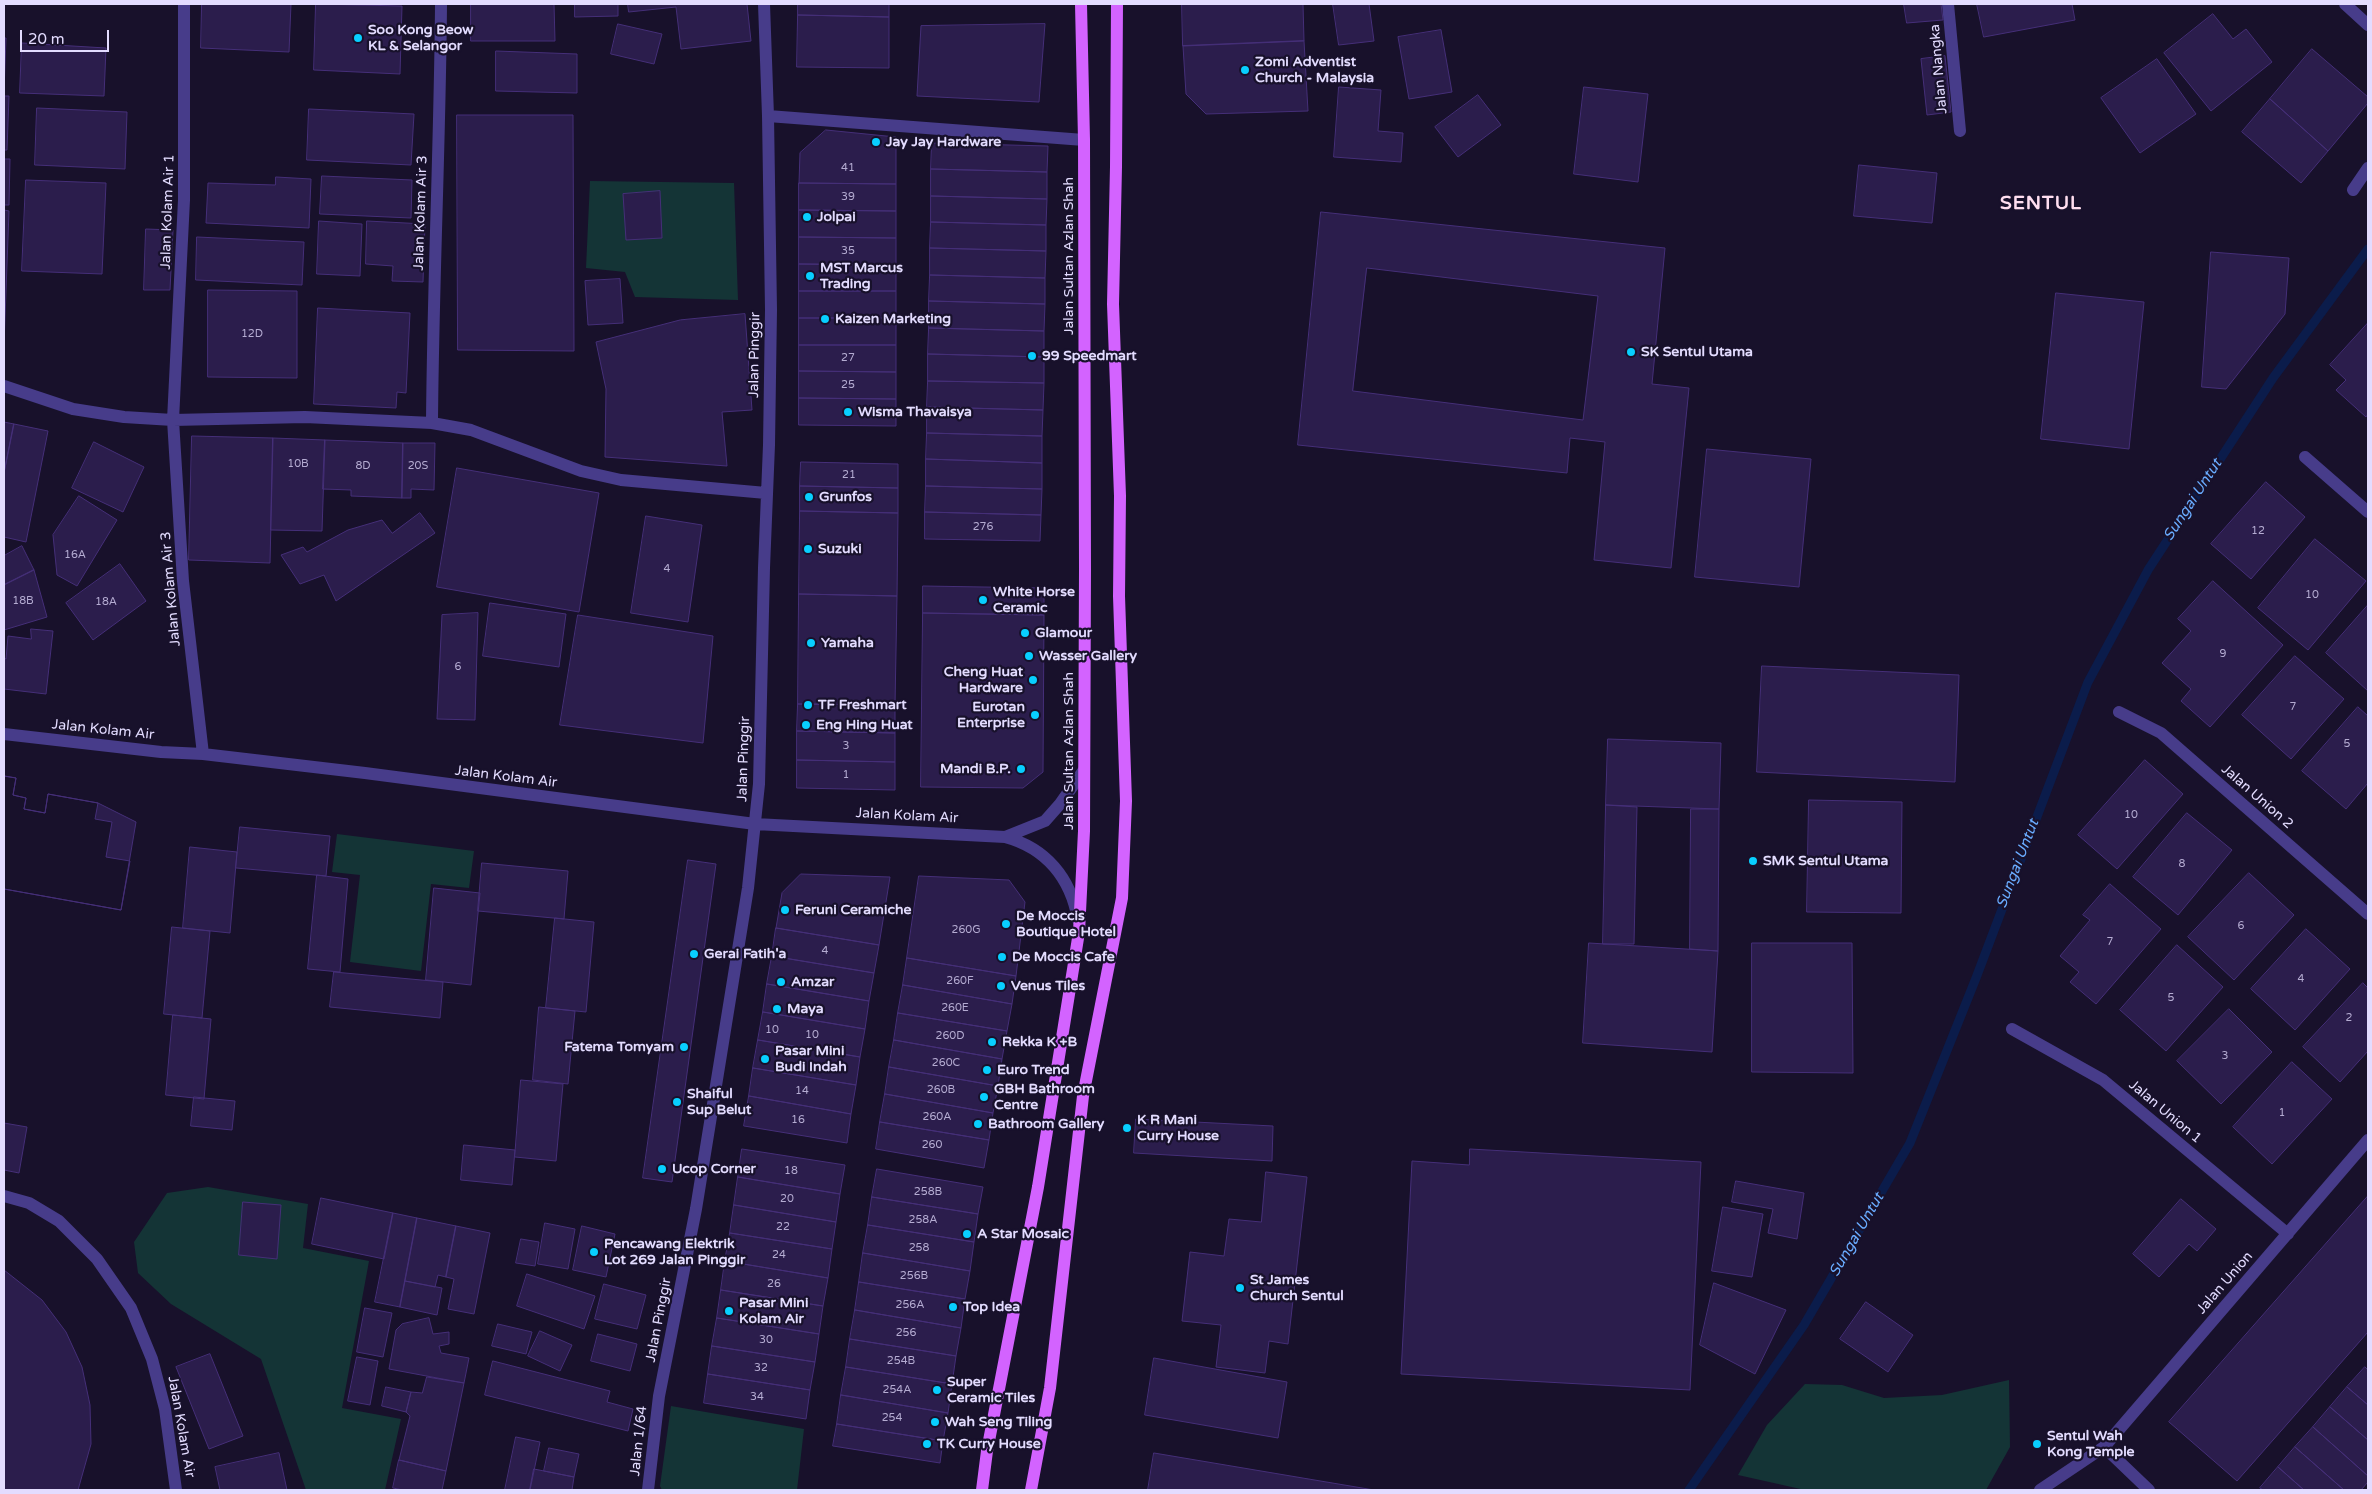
<!DOCTYPE html>
<style>
body{margin:0}
#map{position:relative;width:2372px;height:1494px;overflow:hidden;background:#18112b;font-family:"Varela Round",sans-serif}
canvas{display:block}
.frame{position:absolute;inset:0;border:5px solid #e3dcff;pointer-events:none}
.scale{position:absolute;left:20px;top:30px;width:89px;height:22px;box-sizing:border-box;border:2px solid #e3dcff;border-top:0;padding-left:6px;font-size:15px;line-height:18px;white-space:nowrap;color:#e3dcff;-webkit-text-stroke:4px #18112b;paint-order:stroke}
</style>
<div id="map">
<canvas width="2372" height="1494"></canvas>
<div class="frame"></div>
<div class="scale">20 m</div>
</div>
<script>
const ctx = document.querySelector('canvas').getContext('2d');
ctx.lineJoin = 'round';
function fillPath(path, color) { ctx.fillStyle = color; ctx.fill(path, 'evenodd'); }
function stroke(path, color, width, dash) { ctx.strokeStyle = color; ctx.lineWidth = width; ctx.lineCap = dash ? 'butt' : 'round'; ctx.setLineDash(dash || []); ctx.stroke(path); }
function label(font, color, halo, rows, align = 'center') {
  ctx.font = font + ' "Varela Round",sans-serif'; ctx.lineWidth = 4.5; ctx.setLineDash([]); ctx.textBaseline = 'middle'; ctx.strokeStyle = halo; ctx.fillStyle = color; for (const [text, x, y, turn = 0] of rows) {
    ctx.save(); ctx.translate(x, y); ctx.rotate((+turn || 0) * Math.PI / 180); ctx.textAlign = isNaN(turn) ? turn : align; if (halo) ctx.strokeText(text, 0, 0); ctx.fillText(text, 0, 0); ctx.restore();
  }
}
fillPath(new Path2D(`
 M590 181 734 183 738 300 635 297 625 272 586 268Z
 M337 834 474 851 469 888 431 884 421 971 350 962 360 875 332 872Z
 M208 1187 308 1204 303 1248 369 1261 342 1408 401 1419 385 1490H306L261 1359 171 1304 138 1273 134 1242 167 1193Z
 M2009 1380 2010 1447 1986 1490H1805L1738 1475 1767 1425 1805 1384 1842 1385 1884 1398 1942 1395Z
 M671 1406 804 1429 797 1490H662L660 1486Z`), '#143436');
stroke(new Path2D(`
 M1689 1490 1804 1325 1910 1143 1976 978 2088 682 2148 570 2273 378 2368 249`), '#0b1c4b', 9);
const building = new Path2D(`
 M202 4H291L289 52 201 48Z
 M316 4 402 6 400 74 314 70Z
 M471 4H554L555 41H471Z
 M575 4H618V16L575 17Z
 M628 4H747L751 41 681 49 676 7 629 12Z
 M798 4H889V17L798 15Z
 M1182 4H1303L1304 41 1183 46Z
 M1333 4H1369L1374 41 1339 45Z
 M1904 4H1941L1943 20 1907 23Z
 M1977 4H2072L2075 20 1984 37Z
 M2213 14 2233 39 2246 29 2272 62 2211 111 2164 53Z
 M798 15 889 17V68L797 67Z
 M618 24 662 34 654 64 611 54Z
 M1045 24 1039 102 917 96 921 26Z
 M1441 30 1452 92 1409 99 1398 37Z
 M4 38H6L4 92Z
 M1304 41 1308 111 1206 114 1186 94 1183 46Z
 M22 43 106 48 104 96 20 93Z
 M2312 49 2368 97V103L2328 151 2270 99Z
 M496 51 577 54V93L496 91Z
 M1945 56 1951 112 1927 115 1921 59Z
 M2157 59 2196 114 2140 153 2101 98Z
 M1339 87 1381 90 1378 131 1403 133 1401 162 1334 157Z
 M1584 87 1648 94 1638 182 1574 174Z
 M1478 95 1501 125 1458 157 1435 127Z
 M4 96H9L7 150H4Z
 M2270 99 2328 151 2301 183 2242 132Z
 M37 108 127 112 125 169 35 165Z
 M309 109 414 114 411 165 307 160Z
 M457 115H573L574 351 458 350Z
 M826 130 896 137V184L799 183 800 153Z
 M932 143 1048 146 1047 172 931 169Z
 M4 159H10L9 205H4Z
 M1859 165 1937 173 1932 223 1854 216Z
 M931 169 1047 172V199L931 196Z
 M322 176 412 180 411 218 320 214Z
 M276 177 311 179 309 228 206 223 208 183 275 185Z
 M26 180 106 183 102 274 22 271Z
 M799 183 896 184V211L799 210Z
 M660 191 662 238 626 240 623 194Z
 M931 196 1047 199 1046 225 931 222Z
 M4 210 9 211 4 345Z
 M799 210 896 211V238L799 237Z
 M1321 212 1665 248 1652 384 1689 388 1671 568 1594 560 1605 442 1570 438 1567 473 1298 445ZM1367 268 1598 296 1583 420 1353 391Z
 M319 221 362 224 360 276 317 274Z
 M367 221 425 224 423 282 392 281 393 266 366 264Z
 M931 222 1046 225V251L930 248Z
 M146 229 173 230 170 290H144Z
 M197 237 304 242 302 285 196 280Z
 M799 237 896 238V265L799 264Z
 M930 248 1046 251 1045 278 930 275Z
 M2211 252 2289 258 2285 314 2226 389 2202 387Z
 M799 264 896 265V291H799Z
 M930 275 1045 278V304L929 301Z
 M620 279 623 323 588 325 585 281Z
 M208 290 297 291V378L208 377Z
 M799 291H896V318H799Z
 M2056 293 2144 302 2129 449 2041 439Z
 M929 301 1045 304 1044 331 929 328Z
 M318 308 410 313 406 393 397 392 396 408 314 404Z
 M745 314 752 410 722 412 727 466 605 457 606 389 596 342 680 320Z
 M799 318H896V345H799Z
 M2368 323V414L2366 417 2336 390 2346 380 2330 365Z
 M929 328 1044 331V357L928 354Z
 M799 345H896V372L799 371Z
 M928 354 1044 357V383L928 381Z
 M799 371 896 372V399L799 398Z
 M928 381 1044 383 1043 410 927 407Z
 M799 398 896 399V426L799 425Z
 M927 407 1043 410 1042 436 927 433Z
 M4 422 14 424 4 473Z
 M14 424 48 431 26 542 4 537V473Z
 M927 433 1042 436V463L926 459Z
 M192 436 273 438 270 563 189 560Z
 M273 438 325 440 322 531 271 530Z
 M325 440 403 443 402 498 351 496V490L323 489Z
 M94 442 144 467 123 512 72 488Z
 M403 443H435L434 490 411 489V498H402Z
 M1707 449 1811 459 1799 587 1695 577Z
 M926 459 1042 463V489L926 486Z
 M801 462 898 464V488L800 486Z
 M457 468 599 493 579 612 437 587Z
 M2266 482 2305 517 2251 579 2211 544Z
 M800 486 898 488V513L800 511Z
 M926 486 1042 489 1041 515 925 512Z
 M79 496 117 520 77 586 57 575 53 535Z
 M800 511 898 513 897 596 799 594Z
 M925 512 1041 515 1040 541 925 539Z
 M420 513 435 533 336 601 324 575 300 584 281 555 303 547 307 552 348 530 382 520 392 533Z
 M646 516 702 525 688 622 631 613Z
 M2315 539 2366 581 2308 650 2258 608Z
 M22 546 34 570 4 585V556Z
 M120 564 146 601 93 640 66 603Z
 M34 570 47 617 4 630V585Z
 M2213 581 2283 645 2210 727 2181 701 2191 689 2162 663 2191 631 2178 619Z
 M923 586 1044 588V615L923 613Z
 M799 594 897 596 895 705 798 704Z
 M490 603 566 614 559 667 483 656Z
 M2368 605V691L2326 653Z
 M478 613 475 720 437 719 442 615Z
 M923 613 1044 615 1043 772 1023 788 921 787Z
 M578 615 713 636 703 743 560 725Z
 M31 629 53 631 46 694 4 689V658L6 659 8 636 31 639Z
 M2295 656 2344 699 2291 759 2242 715Z
 M1762 666 1959 675 1955 782 1757 772Z
 M798 704 895 705V733L797 731Z
 M2358 707 2368 716V783L2346 809 2302 771Z
 M797 731 895 733V762L797 760Z
 M1608 739 1721 743 1719 809 1606 805Z
 M797 760 895 762V790L797 788Z
 M2145 760 2183 794 2117 869 2078 835Z
 M4 776 16 778 13 795 26 798 24 809 45 813 48 794 98 803 95 819 112 822 106 857 130 861 121 910 4 889Z
 M4 776 16 778 13 795 26 798 24 809 45 813 48 794 98 803 136 822 121 910 4 889Z
 M1809 800 1902 802 1901 913 1807 912Z
 M1606 805 1637 807 1634 944H1603Z
 M1691 809H1719L1718 951 1690 949Z
 M2187 813 2232 850 2178 915 2133 877Z
 M240 827 330 836 326 876 236 868Z
 M190 847 237 852 230 933 183 928Z
 M688 860 716 864 672 1182 643 1178Z
 M482 863 568 871 564 919 478 911Z
 M2249 873 2294 915 2234 980 2188 937Z
 M801 874 890 877 879 945 776 928 782 893Z
 M317 875 348 879 340 972 308 969Z
 M919 876 1009 880 1025 902 1016 976 907 958Z
 M2110 884 2161 929 2096 1004 2070 982 2079 972 2060 956 2090 920 2083 915Z
 M434 888 480 893 471 985 426 980Z
 M555 918 594 922 586 1012 546 1008Z
 M172 927 210 931 202 1018 164 1014Z
 M776 928 879 945 874 973 772 956Z
 M2306 929 2350 969 2295 1030 2251 989Z
 M1589 943 1718 951 1712 1052 1583 1043Z
 M1752 943H1852L1853 1073 1752 1072Z
 M2177 945 2223 987 2166 1051 2120 1010Z
 M772 956 874 973 869 1001 767 984Z
 M907 958 1016 976 1012 1004 903 985Z
 M334 972 443 982 440 1018 330 1007Z
 M2363 983 2368 988V1051L2340 1082 2303 1047Z
 M767 984 869 1001 865 1029 763 1012Z
 M903 985 1012 1004 1007 1031 898 1013Z
 M539 1007 575 1011 568 1084 533 1080Z
 M2229 1009 2272 1052 2221 1104 2177 1061Z
 M763 1012 865 1029 860 1057 758 1040Z
 M898 1013 1007 1031 1002 1059 894 1040Z
 M173 1015 211 1019 204 1099 166 1095Z
 M758 1040 860 1057 856 1085 753 1068Z
 M894 1040 1002 1059 998 1086 889 1067Z
 M2292 1062 2332 1099 2272 1164 2233 1127Z
 M889 1067 998 1086 993 1113 885 1094Z
 M753 1068 856 1085 851 1114 749 1096Z
 M521 1080 563 1084 556 1161 515 1157Z
 M885 1094 993 1113 989 1140 880 1122Z
 M749 1096 851 1114 847 1143 744 1126Z
 M194 1097 235 1101 232 1130 191 1126Z
 M1136 1119 1273 1126 1272 1161 1134 1153Z
 M880 1122 989 1140 984 1168 876 1149Z
 M4 1123 27 1127 19 1173 4 1170Z
 M464 1145 515 1150 512 1185 461 1180Z
 M742 1149 845 1165 840 1194 738 1177Z
 M1470 1149 1701 1162 1690 1390 1401 1374 1412 1161 1469 1165Z
 M877 1169 983 1187 978 1214 872 1197Z
 M1266 1172 1307 1177 1288 1344 1269 1341 1265 1373 1216 1367 1221 1325 1182 1321 1190 1252 1224 1256 1229 1219 1261 1222Z
 M738 1177 840 1194 836 1222 734 1205Z
 M1736 1181 1804 1193 1797 1239 1768 1233 1773 1209 1732 1202Z
 M2368 1196V1332L2237 1481 2169 1422Z
 M872 1197 978 1214 974 1242 868 1225Z
 M321 1198 393 1213 384 1259 312 1244Z
 M2181 1199 2216 1229 2197 1251 2189 1244 2159 1277 2133 1254Z
 M243 1202 281 1205 277 1259 239 1255Z
 M734 1205 836 1222 832 1249 730 1233Z
 M1723 1207 1763 1214 1752 1277 1712 1271Z
 M393 1213 417 1218 400 1307 375 1302Z
 M417 1218 456 1226 446 1277 438 1275 435 1287 405 1281Z
 M545 1223 575 1229 568 1269 538 1264Z
 M868 1225 974 1242 970 1271 863 1253Z
 M456 1226 490 1233 474 1314 448 1309 454 1279 446 1277Z
 M582 1226 615 1234 606 1277 573 1270Z
 M730 1233 832 1249 828 1278 725 1261Z
 M521 1239 539 1242 535 1266 516 1263Z
 M863 1253 970 1271 965 1299 859 1282Z
 M725 1261 828 1278 823 1306 721 1290Z
 M4 1270 42 1300 66 1332 82 1367 90 1405 91 1444 78 1490H4Z
 M527 1274 595 1296 584 1329 517 1306Z
 M405 1281 442 1288 437 1315 400 1307Z
 M859 1282 965 1299 961 1328 855 1310Z
 M1714 1283 1786 1310 1755 1374 1700 1345Z
 M604 1284 646 1295 637 1329 595 1319Z
 M721 1290 823 1306 819 1334 717 1318Z
 M1866 1302 1913 1335 1888 1372 1840 1339Z
 M365 1308 392 1313 383 1357 357 1352Z
 M855 1310 961 1328 956 1356 850 1339Z
 M429 1318 433 1334 449 1332V1344L439 1346 441 1353 469 1358 464 1383 389 1369 396 1330 402 1324Z
 M717 1318 819 1334 815 1362 712 1346Z
 M498 1324 532 1332 526 1354 492 1346Z
 M540 1331 572 1345 560 1371 528 1356Z
 M598 1334 637 1344 630 1371 591 1361Z
 M850 1339 956 1356 952 1384 846 1367Z
 M712 1346 815 1362 810 1390 708 1374Z
 M210 1354 243 1436 209 1449 176 1367Z
 M357 1357 378 1361 370 1405 348 1401Z
 M1154 1358 1287 1382 1278 1438 1145 1415Z
 M493 1361 610 1391 607 1402 633 1409 628 1431 485 1395Z
 M846 1367 952 1384 948 1413 841 1395Z
 M2365 1367 2368 1370V1405L2347 1387Z
 M708 1374 810 1390 806 1419 704 1403Z
 M427 1377 464 1383 446 1471 399 1460 410 1416 406 1412 411 1392 422 1393Z
 M386 1387 411 1392 406 1412 382 1406Z
 M2347 1387 2368 1405V1440L2330 1407Z
 M841 1395 948 1413 943 1441 837 1424Z
 M2330 1407 2368 1440V1476L2313 1427Z
 M837 1424 943 1441 940 1463 833 1446Z
 M2313 1427 2368 1476V1482L2361 1490H2344L2295 1447Z
 M516 1437 540 1442 530 1490H505Z
 M2295 1447 2344 1490H2304L2278 1467Z
 M549 1448 579 1454 574 1477 544 1471Z
 M279 1453 287 1490H220L215 1467Z
 M1154 1453 1374 1490H1148Z
 M399 1460 446 1471 442 1490H403L393 1488Z
 M2278 1467 2304 1490H2263L2260 1488Z
 M534 1469 574 1477 572 1490H530Z`);
fillPath(building, '#2b1d4c');
stroke(building, '#452f78', 1);
stroke(new Path2D(`
 M184 4V200L173 420 183 581 203 754
 M1948 4 1960 131
 M2345 4 2368 25
 M768 116 1084 140
 M2353 190 2368 168
 M4 386 73 409 124 417 173 420 305 417 432 423 471 430 581 471 621 480 766 493
 M432 423C433 283 440 144 441 4
 M2305 457 2368 512
 M2119 712 2161 733 2368 914
 M4 734 161 752 203 754 365 773 755 824 1005 837C1046 848 1071 878 1078 920
 M1005 837 1045 821 1060 804 1084 770
 M2012 1029 2103 1080 2288 1234
 M4 1196 29 1203 59 1221 97 1259 131 1308 152 1359 165 1409 176 1490
 M2104 1447 2149 1490
 M648 1490 659 1396 696 1209 748 888 759 784 764 568 769 445 771 310 768 116 764 4
 M2040 1490 2104 1447 2368 1140`), '#473c8a', 12);
stroke(new Path2D(`
 M982 1490 987 1451 1038 1187 1079 932 1084 831 1085 569 1084 140 1081 4
 M1031 1490 1050 1388 1083 1096 1122 898 1126 801 1119 596 1120 496 1113 304 1116 167 1117 4`), '#d363ff', 12);
for (const [x, y, r, color] of [
 [358,38,5,"#08cfff"],
 [1245,70,5,"#08cfff"],
 [876,142,5,"#08cfff"],
 [807,217,5,"#08cfff"],
 [810,276,5,"#08cfff"],
 [825,319,5,"#08cfff"],
 [1631,352,5,"#08cfff"],
 [1032,356,5,"#08cfff"],
 [848,412,5,"#08cfff"],
 [809,497,5,"#08cfff"],
 [808,549,5,"#08cfff"],
 [983,600,5,"#08cfff"],
 [1025,633,5,"#08cfff"],
 [811,643,5,"#08cfff"],
 [1029,656,5,"#08cfff"],
 [1033,680,5,"#08cfff"],
 [808,705,5,"#08cfff"],
 [1035,715,5,"#08cfff"],
 [806,725,5,"#08cfff"],
 [1021,769,5,"#08cfff"],
 [1753,861,5,"#08cfff"],
 [785,910,5,"#08cfff"],
 [1006,924,5,"#08cfff"],
 [694,954,5,"#08cfff"],
 [1002,957,5,"#08cfff"],
 [781,982,5,"#08cfff"],
 [1001,986,5,"#08cfff"],
 [777,1009,5,"#08cfff"],
 [992,1042,5,"#08cfff"],
 [684,1047,5,"#08cfff"],
 [765,1059,5,"#08cfff"],
 [987,1070,5,"#08cfff"],
 [984,1097,5,"#08cfff"],
 [677,1102,5,"#08cfff"],
 [978,1124,5,"#08cfff"],
 [1127,1128,5,"#08cfff"],
 [662,1169,5,"#08cfff"],
 [967,1234,5,"#08cfff"],
 [594,1252,5,"#08cfff"],
 [1240,1288,5,"#08cfff"],
 [953,1307,5,"#08cfff"],
 [729,1311,5,"#08cfff"],
 [937,1390,5,"#08cfff"],
 [935,1422,5,"#08cfff"],
 [927,1444,5,"#08cfff"],
 [2037,1444,5,"#08cfff"]
]) { const dot = new Path2D(); dot.arc(x, y, r, 0, 2 * Math.PI); ctx.fillStyle = color; ctx.fill(dot); stroke(dot, '#18112b', 2); }
label('11px', '#b5acd2', null, [
 ["41",848,168],
 ["39",848,197],
 ["35",848,251],
 ["12D",252,334],
 ["27",848,358],
 ["25",848,385],
 ["10B",298,464],
 ["8D",363,466],
 ["20S",418,466],
 ["21",849,475],
 ["276",983,527],
 ["12",2258,531],
 ["16A",75,555],
 ["4",667,569],
 ["10",2312,595],
 ["18B",23,601],
 ["18A",106,602],
 ["9",2223,654],
 ["6",458,667],
 ["7",2293,707],
 ["5",2347,744],
 ["3",846,746],
 ["1",846,775],
 ["10",2131,815],
 ["8",2182,864],
 ["6",2241,926],
 ["260G",966,930],
 ["7",2110,942],
 ["4",825,951],
 ["4",2301,979],
 ["260F",960,981],
 ["5",2171,998],
 ["260E",955,1008],
 ["2",2349,1018],
 ["10",772,1030],
 ["10",812,1035],
 ["260D",950,1036],
 ["3",2225,1056],
 ["260C",946,1063],
 ["260B",941,1090],
 ["14",802,1091],
 ["1",2282,1113],
 ["260A",937,1117],
 ["16",798,1120],
 ["260",932,1145],
 ["18",791,1171],
 ["258B",928,1192],
 ["20",787,1199],
 ["258A",923,1220],
 ["22",783,1227],
 ["258",919,1248],
 ["24",779,1255],
 ["256B",914,1276],
 ["26",774,1284],
 ["256A",910,1305],
 ["256",906,1333],
 ["30",766,1340],
 ["254B",901,1361],
 ["32",761,1368],
 ["254A",897,1390],
 ["34",757,1397],
 ["254",892,1418]
]);
label('bold 14px', '#e3dcff', '#18112b', [
 ["Soo Kong Beow",368,30],
 ["KL & Selangor",368,46],
 ["Zomi Adventist",1255,62],
 ["Church - Malaysia",1255,78],
 ["Jay Jay Hardware",886,142],
 ["Jolpai",817,217],
 ["MST Marcus",820,268],
 ["Trading",820,284],
 ["Kaizen Marketing",835,319],
 ["SK Sentul Utama",1641,352],
 ["99 Speedmart",1042,356],
 ["Wisma Thavaisya",858,412],
 ["Grunfos",819,497],
 ["Suzuki",818,549],
 ["White Horse",993,592],
 ["Ceramic",993,608],
 ["Glamour",1035,633],
 ["Yamaha",821,643],
 ["Wasser Gallery",1039,656],
 ["Cheng Huat",1023,672,"right"],
 ["Hardware",1023,688,"right"],
 ["TF Freshmart",818,705],
 ["Eurotan",1025,707,"right"],
 ["Enterprise",1025,723,"right"],
 ["Eng Hing Huat",816,725],
 ["Mandi B.P.",1011,769,"right"],
 ["SMK Sentul Utama",1763,861],
 ["Feruni Ceramiche",795,910],
 ["De Moccis",1016,916],
 ["Boutique Hotel",1016,932],
 ["Gerai Fatih'a",704,954],
 ["De Moccis Cafe",1012,957],
 ["Amzar",791,982],
 ["Venus Tiles",1011,986],
 ["Maya",787,1009],
 ["Rekka K +B",1002,1042],
 ["Fatema Tomyam",674,1047,"right"],
 ["Pasar Mini",775,1051],
 ["Budi Indah",775,1067],
 ["Euro Trend",997,1070],
 ["GBH Bathroom",994,1089],
 ["Centre",994,1105],
 ["Shaiful",687,1094],
 ["Sup Belut",687,1110],
 ["K R Mani",1137,1120],
 ["Curry House",1137,1136],
 ["Bathroom Gallery",988,1124],
 ["Ucop Corner",672,1169],
 ["A Star Mosaic",977,1234],
 ["Pencawang Elektrik",604,1244],
 ["Lot 269 Jalan Pinggir",604,1260],
 ["St James",1250,1280],
 ["Church Sentul",1250,1296],
 ["Pasar Mini",739,1303],
 ["Kolam Air",739,1319],
 ["Top Idea",963,1307],
 ["Super",947,1382],
 ["Ceramic Tiles",947,1398],
 ["Wah Seng Tiling",945,1422],
 ["Sentul Wah",2047,1436],
 ["Kong Temple",2047,1452],
 ["TK Curry House",937,1444]
], 'left');
label('14px', '#e3dcff', '#18112b', [
 ["Jalan Nangka",1939,69,-95],
 ["Jalan Kolam Air 1",168,212,-88],
 ["Jalan Kolam Air 3",421,213,-88],
 ["Jalan Sultan Azlan Shah",1069,256,-90],
 ["Jalan Pinggir",755,355,-89],
 ["Jalan Kolam Air 3",171,589,-95],
 ["Jalan Kolam Air",103,730,6],
 ["Jalan Sultan Azlan Shah",1069,751,-90],
 ["Jalan Pinggir",744,759,-88],
 ["Jalan Kolam Air",506,777,7],
 ["Jalan Union 2",2257,797,41],
 ["Jalan Kolam Air",907,816,3],
 ["Jalan Union 1",2165,1112,40],
 ["Jalan Union",2225,1283,-49],
 ["Jalan Pinggir",659,1320,-79],
 ["Jalan Kolam Air",181,1427,80],
 ["Jalan 1/64",639,1441,-84]
]);
label('italic 15px', '#6aacff', '#18112b', [
 ["Sungai Untut",2193,500,-57],
 ["Sungai Untut",2018,864,-69],
 ["Sungai Untut",1857,1235,-60]
]);
ctx.letterSpacing = '1px';
label('bold 19px', '#ffdef0', '#18112b', [
 ["SENTUL",2041,204]
]);
ctx.letterSpacing = '0px';
</script>
